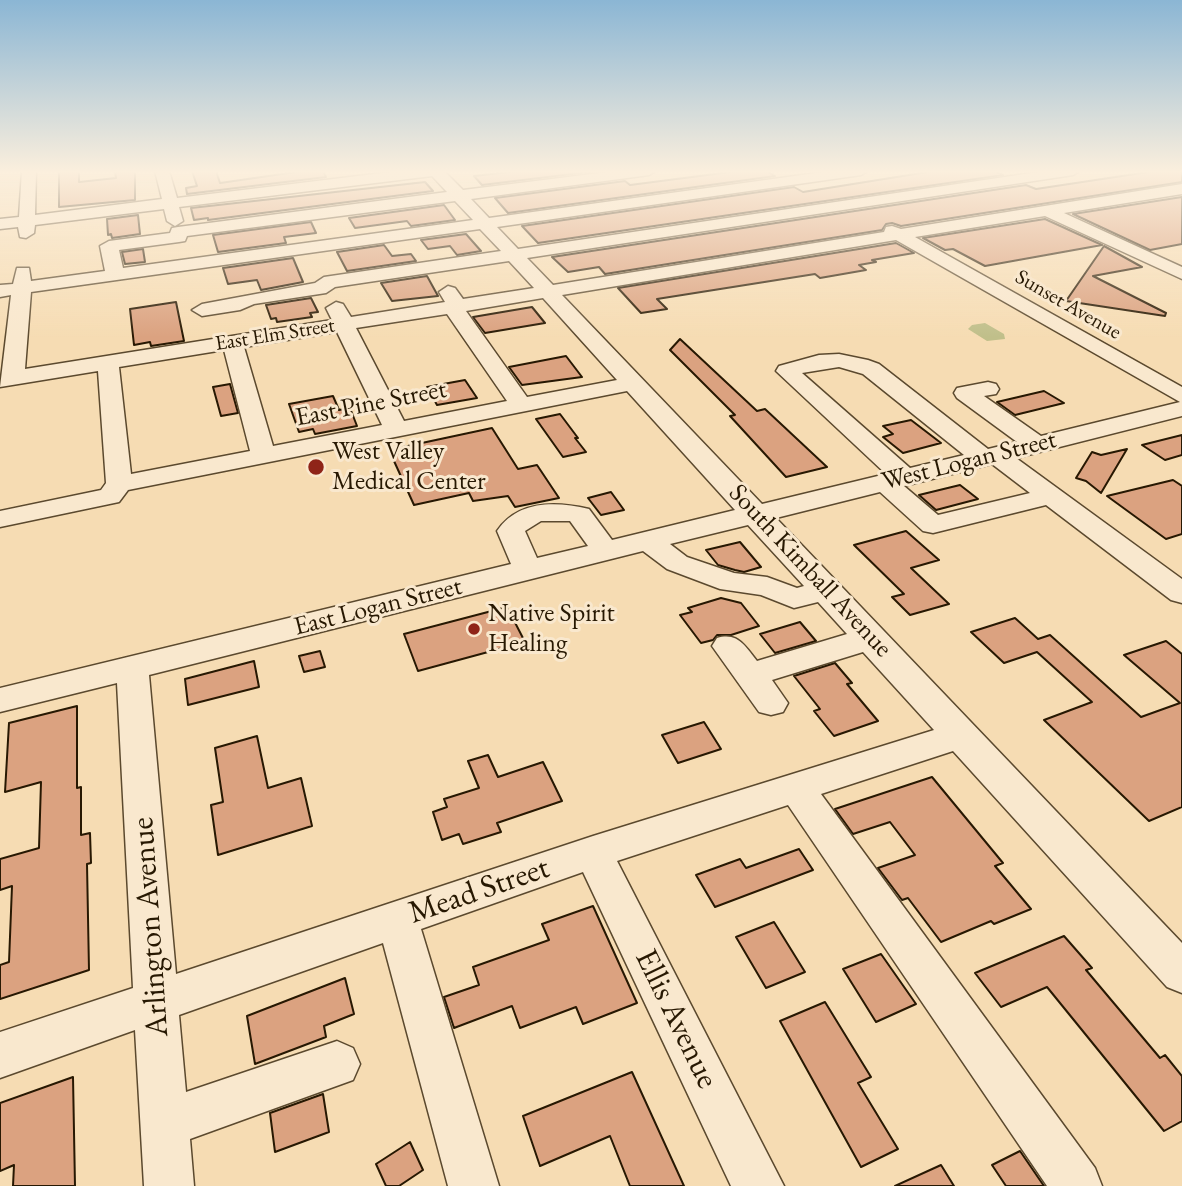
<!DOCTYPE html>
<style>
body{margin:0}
canvas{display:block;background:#f6dcb3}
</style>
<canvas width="1182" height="1186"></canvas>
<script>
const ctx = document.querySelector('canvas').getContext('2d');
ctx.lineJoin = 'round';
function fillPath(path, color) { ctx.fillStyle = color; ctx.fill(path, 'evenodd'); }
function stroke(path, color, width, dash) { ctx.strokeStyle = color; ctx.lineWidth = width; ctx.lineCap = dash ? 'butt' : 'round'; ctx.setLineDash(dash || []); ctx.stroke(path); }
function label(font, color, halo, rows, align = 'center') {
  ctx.font = font + ' "EB Garamond",serif'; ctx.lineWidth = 6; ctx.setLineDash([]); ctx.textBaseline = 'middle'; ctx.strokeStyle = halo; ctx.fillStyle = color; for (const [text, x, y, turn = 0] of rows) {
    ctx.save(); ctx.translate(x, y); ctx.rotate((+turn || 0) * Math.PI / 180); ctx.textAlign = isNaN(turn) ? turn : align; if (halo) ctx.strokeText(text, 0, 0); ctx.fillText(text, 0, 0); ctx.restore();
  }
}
fillPath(new Path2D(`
 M985 323 1004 334 1005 339 987 341 968 329 972 325Z`), '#c0bf8a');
const building = new Path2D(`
 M59 171H79V182L116 178 115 171H135V200L59 207Z
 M192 171H216L220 183 303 171H323L326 177 187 194 186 188 197 186Z
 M518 171H596L482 185 474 176Z
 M738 171H766L775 176 508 213 495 198 625 181 630 185Z
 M934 171H994L1003 175 538 243 522 226 794 187 803 192Z
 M1155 171H1182V182L901 226 892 223 886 224 882 230 605 274 599 267 568 272 552 257 1026 185 1036 189Z
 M425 182 433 191 208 220V218L194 220 191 208Z
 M1182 197V244L1150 250 1073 214Z
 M444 205 455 220 411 226 407 221 355 228 349 218Z
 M138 215 140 234 112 238 111 234 108 235 107 219Z
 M1045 219 1102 245 985 266 953 249 945 250 923 238Z
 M311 222 316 233 284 237 286 243 218 252 213 235Z
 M466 234 481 251 457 255 450 246 428 249 421 240Z
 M896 243 914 253 872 260 876 262 859 265 866 270 820 278 815 274 657 299 667 309 641 313 618 288Z
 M384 245 392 256 411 254 416 261 347 271 337 252Z
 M1104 246 1142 267 1093 276 1166 313 1165 316 1066 301Z
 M143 249 145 262 125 264 122 252Z
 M293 258 303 282 261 290 257 280 228 284 223 268Z
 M427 276 438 296 392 301 381 283Z
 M311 298 318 312 310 313 312 317 277 322 276 318 271 319 266 305Z
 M176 302 184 341 151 346 150 342 134 345 130 309Z
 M532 307 545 323 485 333 473 317Z
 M680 339 757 411 765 409 827 467 786 477 730 416 735 415 670 350Z
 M566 356 582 377 522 385 509 367Z
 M465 380 477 398 437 405 427 387Z
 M230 384 238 413 221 416 213 387Z
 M1044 391 1064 403 1015 415 997 402Z
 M333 396 339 410 350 408 357 426 315 434 313 429 299 432 289 404Z
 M560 414 578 438H575L586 452 563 457 536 419Z
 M911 420 941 443 903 453 883 437 893 434 883 426Z
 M492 428 518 469 537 465 559 498 515 507 508 496 473 501 469 493 414 505 389 450Z
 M1182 435V455L1165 460 1142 445Z
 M1127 449 1101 493 1086 481 1076 478 1092 452 1101 455Z
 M1173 480 1182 486V534L1166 539 1107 496Z
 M960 485 978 499 936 510 919 495Z
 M611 492 624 510 601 515 588 498Z
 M906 531 939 560 911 568 949 604 910 615 892 597 904 594 854 545Z
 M740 542 761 567 744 572 735 570 718 565 706 550Z
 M721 598 741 603 759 626 731 635H717L713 640 701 643 680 615 692 612 688 608Z
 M507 607 525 642 418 671 404 634Z
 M1015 618 1038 639 1050 635 1141 717 1180 703 1124 655 1166 641 1182 654V807L1149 821 1044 720 1092 702 1037 652 1004 663 971 632Z
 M800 622 816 641 775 653 760 634Z
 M320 651 325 667 304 672 299 656Z
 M254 661 259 687 188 705 185 679Z
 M835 663 852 683 847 684 878 721 834 736 814 711 820 709 794 676Z
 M77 706V788L81 787V835L90 833 91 863 87 864 89 970 0 999V965L9 962 12 886 0 890V859L39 848 41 782 5 792 9 723Z
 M704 722 721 749 678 763 662 735Z
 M257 736 268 788 301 778 312 826 218 855 211 805 223 802 215 748Z
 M488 755 498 777 543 762 562 801 497 823 501 832 463 844 459 834 442 840 433 812 447 807 444 799 479 788 468 761Z
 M932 777 1003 863 995 866 1031 909 994 924 991 921 941 942 908 898 902 900 878 868 915 855 890 822 853 834 835 809Z
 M799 849 813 870 715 907 696 875 740 859 746 868Z
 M593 906 637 1003 583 1024 576 1007 520 1028 512 1006 454 1028 444 997 479 985 473 967 549 940 542 924Z
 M774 922 805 972 766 988 736 937Z
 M1064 936 1092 968 1086 970 1160 1058 1165 1055 1182 1076V1121L1164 1131 1047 987 1001 1007 975 973Z
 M881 954 916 1004 876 1022 843 969Z
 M345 978 354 1014 324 1026 326 1037 255 1064 247 1016Z
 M825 1002 871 1077 858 1083 898 1149 861 1167 780 1021Z
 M632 1072 684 1186H630L610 1136 540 1166 523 1116Z
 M73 1077 75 1186H13L14 1165 0 1171V1103Z
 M323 1094 329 1132 275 1152 270 1113Z
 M410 1142 423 1170 399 1186H386L376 1164Z
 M1020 1151 1044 1186H1006L992 1165Z
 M941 1165 954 1186H895Z`);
fillPath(building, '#dba280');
stroke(building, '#271802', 2);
const minor = new Path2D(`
 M22 171H36L35 215 162 199 155 171H169L177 198 399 171H444L463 190 616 171H656L649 175 471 199 489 218 831 171H868L861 175 497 227 518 249 1045 171H1080L1073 175 527 258 553 285 884 232 886 227 892 226 901 229 1182 184V194L1064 213 1182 267V279L1045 216 915 237 1182 387V416L1016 458 1182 579V603L1171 600 1046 505 933 533 923 531 880 492 776 518 1182 943V993L1167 987 953 751 821 794 1095 1168 1102 1186H1047L788 805 617 861 784 1186H731L583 872 421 929 499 1186H448L383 943 179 1015 186 1092 337 1041 353 1048 360 1064 353 1080 190 1139 194 1186H144L135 1030 0 1078V1032L133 988 117 683 0 712V688L511 564 497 531C518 500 555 501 589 509L612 540 735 510 627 391 128 490 119 502 0 527V511L101 490 106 483 98 371 0 387 11 295 0 297V285L13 284 17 268H29L31 281 105 271 100 246 109 241 170 233 172 228 178 227 447 192 432 176 179 207 183 221 175 226 167 221 164 209 35 225 34 233 26 238 20 237 18 227 0 229V219L19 217ZM455 201 473 220 123 268 119 250 179 242 185 241 187 236ZM480 229 501 251 324 277 315 283 202 304 192 310 202 316 240 310 254 304 326 293 335 287 509 261 534 288 463 299 455 288 448 286 439 292 445 302 351 317 343 304 336 302 326 308 332 320 25 369 31 292ZM896 240 1180 402 1041 436 984 396 996 394 999 389 996 384 988 382 957 388 954 393 957 398 1017 442 988 449 879 364 868 360 839 354 819 355 779 366 776 371 886 474 762 504 562 295ZM543 298 617 380 527 397 466 311ZM447 314 507 401 404 421 356 328ZM337 332 382 425 273 446 244 347ZM224 350 250 451 131 474 119 367ZM839 367 863 374 964 455 910 468 802 373ZM992 464 1030 493 938 515 904 486ZM541 521H570L588 546 537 558 525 531ZM748 525 804 586 797 588 767 577 734 573 687 557 670 544ZM643 551 667 569 720 589 761 595 794 608 818 602 847 634 757 661C745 646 738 632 717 638L712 646 759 712 771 715 783 712 788 703 772 680 863 652 934 730 593 836 176 974 149 675Z`);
stroke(minor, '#5b492e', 3);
fillPath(minor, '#f9e8ce');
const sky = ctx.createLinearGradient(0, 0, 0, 337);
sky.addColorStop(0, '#8bb6d4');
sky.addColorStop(0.51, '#fbefdd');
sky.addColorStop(1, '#fbefdd00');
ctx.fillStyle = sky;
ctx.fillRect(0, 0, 1182, 337);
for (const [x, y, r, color] of [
 [316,467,9,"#8f2418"],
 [474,629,7,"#8f2418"]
]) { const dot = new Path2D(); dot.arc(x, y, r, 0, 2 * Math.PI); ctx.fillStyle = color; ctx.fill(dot); stroke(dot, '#f9e8ce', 2.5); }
label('21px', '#271802', '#f9e8ce', [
 ["Sunset Avenue",1068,305,30],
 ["East Elm Street",275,335,-9]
]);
label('26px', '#271802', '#f9e8ce', [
 ["East Pine Street",371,404,-11],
 ["West Logan Street",969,461,-14],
 ["South Kimball Avenue",810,571,47],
 ["East Logan Street",378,607,-14]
]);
label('26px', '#271802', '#f9e8ce', [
 ["West Valley",332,452],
 ["Medical Center",332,482],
 ["Native Spirit",488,614],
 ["Healing",488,644]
], 'left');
label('32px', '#271802', '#f9e8ce', [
 ["Mead Street",479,891,-19],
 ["Arlington Avenue",151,927,-94],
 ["Ellis Avenue",676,1019,64]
]);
</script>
